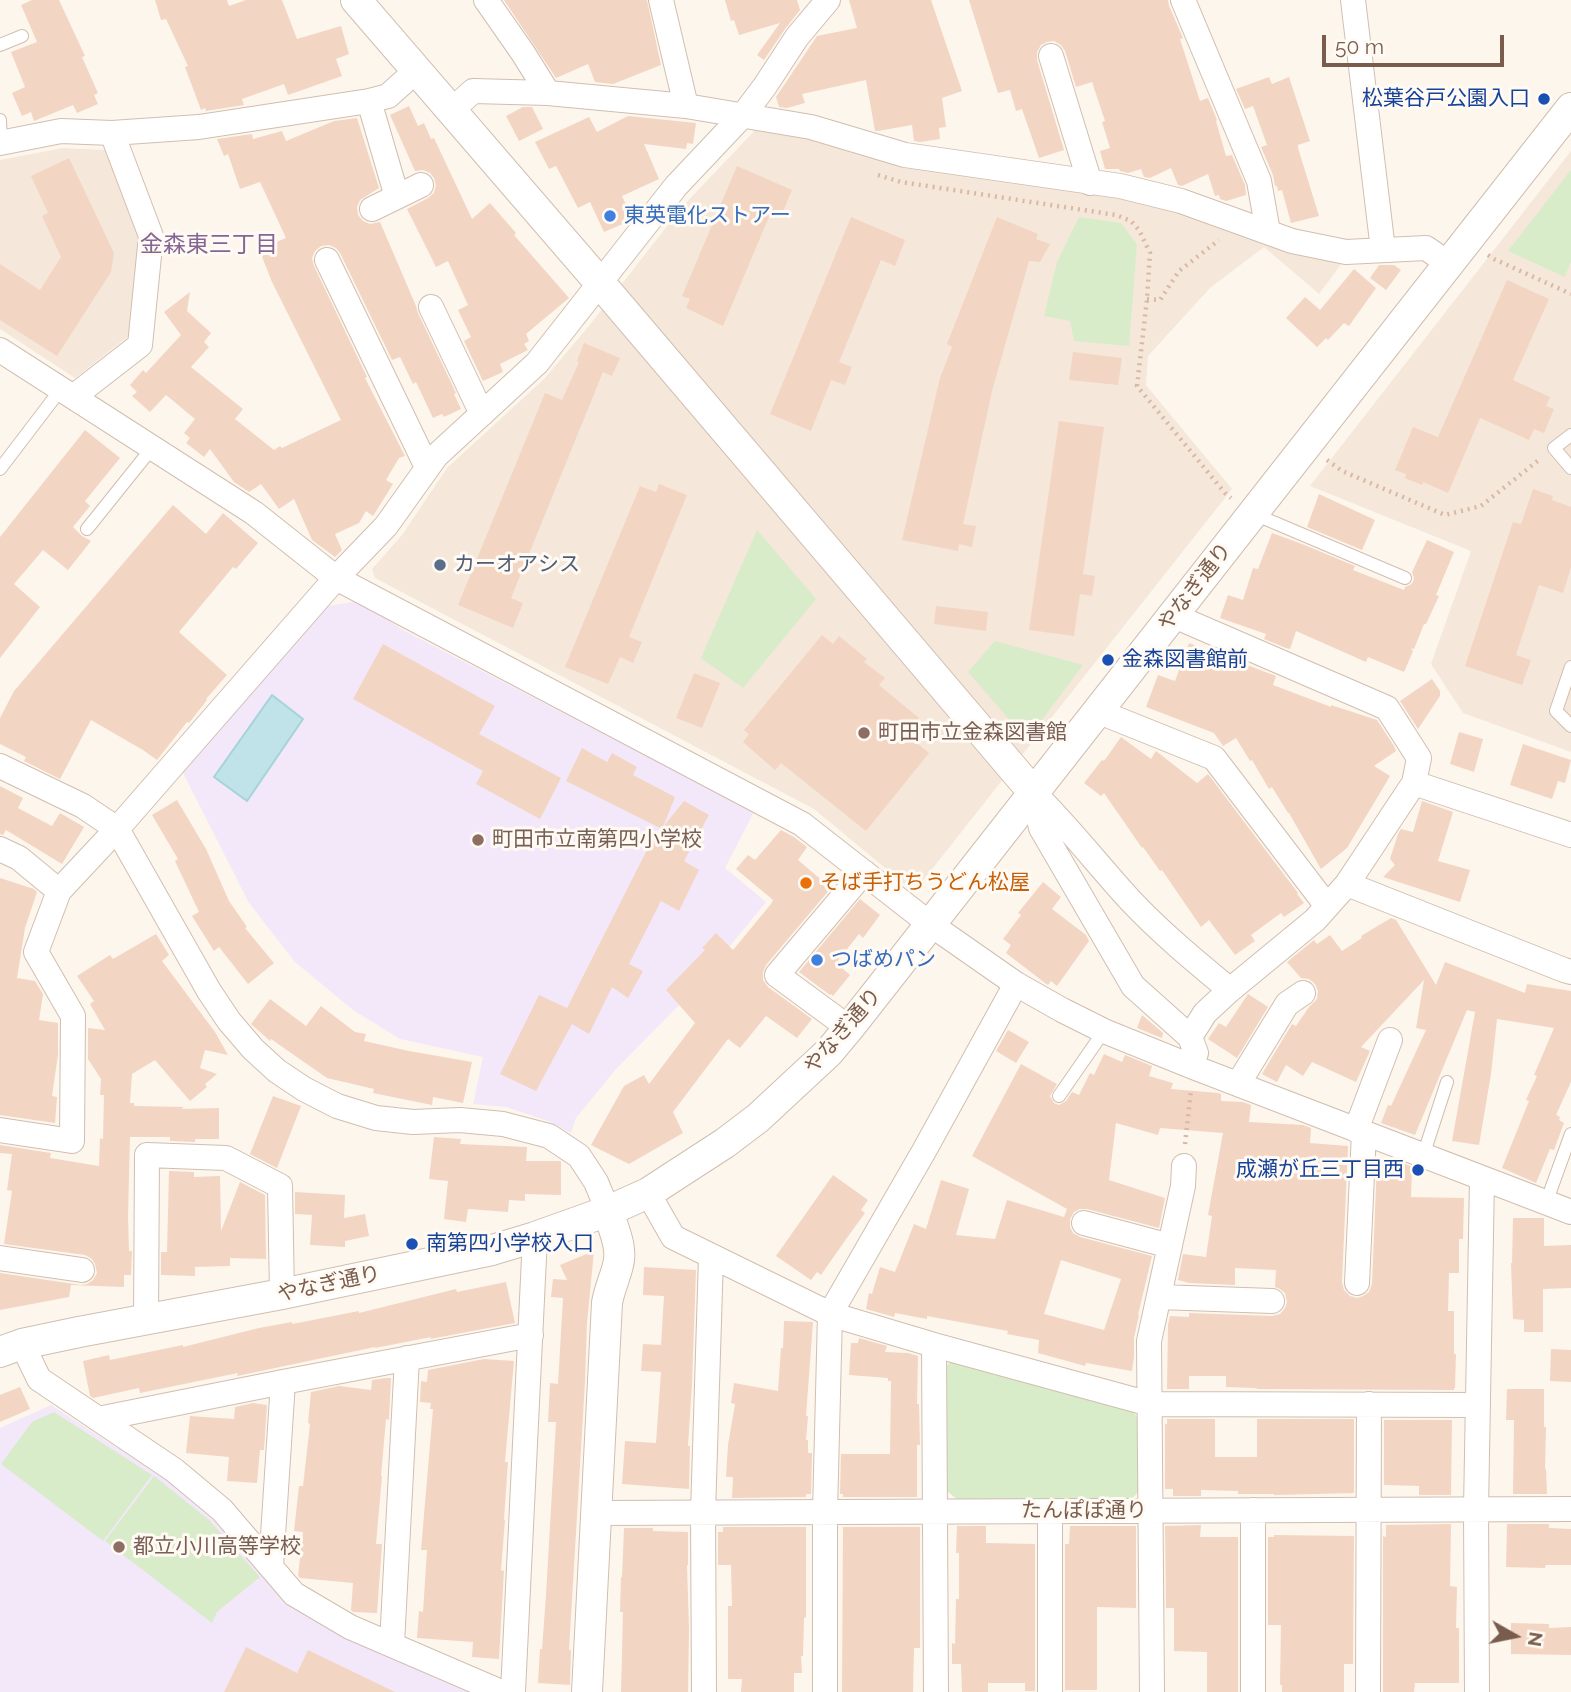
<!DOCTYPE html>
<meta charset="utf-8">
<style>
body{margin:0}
#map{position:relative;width:1571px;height:1692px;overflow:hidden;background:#fdf6ec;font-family:Raleway,sans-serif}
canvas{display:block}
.north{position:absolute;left:1480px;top:1601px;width:70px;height:70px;-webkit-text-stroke:5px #fffaf3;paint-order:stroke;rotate:99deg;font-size:19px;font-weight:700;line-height:28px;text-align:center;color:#7a5c4d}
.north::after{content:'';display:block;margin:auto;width:24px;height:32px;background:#7a5c4d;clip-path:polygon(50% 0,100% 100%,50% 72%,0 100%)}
.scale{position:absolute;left:1322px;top:35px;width:182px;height:32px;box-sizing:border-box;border:4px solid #7a5c4d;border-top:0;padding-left:9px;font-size:21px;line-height:24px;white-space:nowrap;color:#7a5c4d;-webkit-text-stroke:5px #fffaf3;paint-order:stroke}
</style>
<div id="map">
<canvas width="1571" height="1692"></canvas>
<div class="north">N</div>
<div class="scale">50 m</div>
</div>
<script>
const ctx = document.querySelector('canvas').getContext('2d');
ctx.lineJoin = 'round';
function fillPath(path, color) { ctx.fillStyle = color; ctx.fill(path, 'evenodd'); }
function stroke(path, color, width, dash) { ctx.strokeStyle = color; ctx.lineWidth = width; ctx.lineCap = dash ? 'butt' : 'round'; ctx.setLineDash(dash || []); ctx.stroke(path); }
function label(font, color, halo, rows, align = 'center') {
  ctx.font = font + ' Raleway,"Noto Sans JP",sans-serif'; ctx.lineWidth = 6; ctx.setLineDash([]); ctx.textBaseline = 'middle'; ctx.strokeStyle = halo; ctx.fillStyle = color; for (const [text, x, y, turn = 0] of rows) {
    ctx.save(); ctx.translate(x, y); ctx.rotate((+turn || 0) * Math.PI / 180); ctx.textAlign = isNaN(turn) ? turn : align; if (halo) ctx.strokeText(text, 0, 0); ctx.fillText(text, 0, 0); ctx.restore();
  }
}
fillPath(new Path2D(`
 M759 126 1130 199 1345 259 1319 294 1264 247 1210 288 1148 356 1146 385 1232 489 914 892 814 809 375 578 372 569 402 535 447 468 545 378 588 327 683 206Z
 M63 148 106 150 140 238 130 335 75 378 0 329V160Z
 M1571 151V752L1463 713 1431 664 1471 551 1310 486Z`), '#f5e8da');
fillPath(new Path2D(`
 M360 601 403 630 754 812 725 868 766 902 696 988 616 1069 576 1118 571 1133 548 1121 506 1107 473 1104 483 1057 400 1039 353 1010 295 962 249 903 182 771 321 607Z
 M51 1405 164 1478 212 1519 289 1606 349 1638 470 1692H0V1428Z`), '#f3e8fa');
fillPath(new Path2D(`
 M1571 170V261L1565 277 1508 251Z
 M1079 217 1121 223 1137 245 1129 346 1074 341 1070 321 1044 316 1057 262Z
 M757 530 816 599 743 688 701 658Z
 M995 641 1083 665 1039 724 1015 726 968 672Z
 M954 1359 1131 1407 1139 1421 1140 1490 1131 1500 959 1501 947 1491 945 1367Z
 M54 1412 152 1475 103 1541 1 1464 32 1422Z
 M154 1476 209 1520 260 1577 217 1612 212 1623 105 1541Z`), '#d8ecc9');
const water = new Path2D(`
 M272 695 303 719 247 801 214 777Z`);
fillPath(water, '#bfe3e8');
stroke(water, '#a5d3da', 2);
fillPath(new Path2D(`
 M32 0H59L85 56 82 57 98 93 94 95 98 104 77 113 73 105 34 121 31 112 22 116 12 93 25 87 11 52 37 42 21 5Z
 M155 0H227L229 6 246 0H282L297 39 341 26 349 54 336 59 342 76 288 95 284 84 242 99 244 105 206 111 205 108 201 110 185 67 188 66 166 19 161 20Z
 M504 0H647L661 65 613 84 595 82 588 64 556 78Z
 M725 0H797L800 10 785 29 764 60 757 55 780 23 739 35 734 20 731 21Z
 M849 0H931L962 91 942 98 946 127 939 128 940 139 920 142 914 141 912 125 878 131H875L866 80 802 94 805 103 787 108 779 107 776 97 817 36 857 28Z
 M969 0H1168L1169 6 1183 38 1180 39 1200 101 1208 98 1217 120 1216 121 1226 156 1232 155 1245 185 1246 195 1226 201 1220 199 1219 195 1215 196 1208 174 1182 186 1178 185 1171 168 1150 178 1144 177 1141 169 1128 173 1120 171 1119 169H1105L1100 151 1110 148 1102 122 1105 121 1092 82 1076 87 1065 51 1061 45 1054 41 1047 42 1041 45 1037 52V60L1064 150 1039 158 1022 109 1016 111 1010 90 998 93Z
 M1269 77 1272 84 1289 77 1310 141 1298 145V148L1319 216 1291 223 1282 190 1278 191 1277 186H1275L1273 175 1261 147 1267 145 1253 106 1245 109 1236 89Z
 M409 106 418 126 424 123 431 139 434 138 472 219 490 203 516 233 514 235 569 298 526 334 529 341 524 344 528 350 500 364 503 372 483 381 464 341 471 337 458 310 468 305 448 261 436 267 407 209 428 198 434 193 436 185 434 178 430 173 423 170 415 171 390 115Z
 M523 107H532L543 129 519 141 506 116Z
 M628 116 696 123 693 144 687 143 686 149 644 144 659 179 622 196 630 213 624 216 627 222 604 232 590 202 578 208 556 166 549 169 535 142 589 117 597 132Z
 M357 118 379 188 360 200 357 207 358 215 363 221 370 224 380 222 416 306 418 313 456 393 454 394 461 409 444 417 442 414 433 418 416 382 413 384 400 357 392 360 340 253 336 248 329 245 321 246 315 251 312 258 314 266 367 377 365 378 405 456 399 458 386 480 393 484 373 516 366 511 359 523 335 534 342 550 335 557 312 540 294 499 279 509 261 484 249 492 234 482 210 449 204 457 186 443 190 438 184 433 195 419 166 395 150 412 132 396 137 392 130 385 143 370 146 373 181 335 164 312 190 292 187 311 211 333 204 342 209 347 191 367 243 409 235 419 274 450 280 446 282 448 341 420 272 282 259 249 286 238 260 182 240 189 228 154 224 156 217 139 252 134 253 139 282 131 286 141 334 121Z
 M69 158 114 253 111 272 57 356 0 320V264L40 290 61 257 42 216 48 213 31 176Z
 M737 166 792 190 781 216 771 212 723 326 686 308 690 299 682 296Z
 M851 217 905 240 895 266 881 260 839 362 852 367 845 385 831 380 811 431 770 414Z
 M997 217 1038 234 1036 239 1050 244 1040 262 1029 261 992 391 963 524 976 526 972 547 959 544 958 551 902 540 940 378 952 347 947 344Z
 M1379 265H1394L1401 270 1386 290 1370 278Z
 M1354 269 1376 288 1349 326 1344 323 1328 340 1326 338 1317 347 1286 318 1305 297 1320 310Z
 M1507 280 1549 299 1513 380 1550 397 1546 406 1554 409 1544 433 1534 429 1529 440 1480 418 1448 493 1423 482 1422 485 1405 478 1406 474 1395 470 1413 427 1438 437Z
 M584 343 620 358 612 376 603 372 511 598 523 603 513 628 458 605 545 393 562 400 579 362 577 361Z
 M1073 352 1122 358 1118 385 1069 380Z
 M1059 421 1104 427 1083 574 1095 576 1092 596 1080 594 1074 636 1029 630Z
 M85 430 120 458 85 501 90 506 73 527 82 536 91 541 68 570 43 550 14 584 40 607 0 658V537Z
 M659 484 687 495 629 637 642 642 633 663 620 657 608 684 565 667 640 486 656 492Z
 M1533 489 1553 496 1552 500 1571 507V568L1563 593 1539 585 1516 655 1531 660 1522 685 1465 666 1513 522 1521 524Z
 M1319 494 1375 520 1362 550 1307 527Z
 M173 505 206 534 223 513 258 543 236 569 233 567 179 632 227 675 206 699 207 700 189 723 187 722 157 760 143 750 91 720 60 779 24 761 26 757 0 744V718L14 691Z
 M1272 533 1302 544 1355 566 1353 570 1404 590 1405 587 1410 585 1413 582 1414 578 1412 572 1427 540 1454 552 1436 595 1439 596 1426 624H1424L1414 649 1411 648 1413 651 1404 672 1368 657 1366 662 1296 631 1290 649 1286 648 1264 639 1266 634 1220 618 1228 595 1243 600 1253 568 1258 569Z
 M936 606 988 612 986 631 934 624Z
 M822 635 833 644 839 636 867 659 864 662 885 678 879 685 919 718 906 734 929 753 866 831 781 763 775 770 743 742 749 734 744 730Z
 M1189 643 1276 676 1273 685 1331 707V705L1377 720 1394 746 1396 751 1374 766 1390 776 1374 803 1347 848 1321 869 1289 813H1288L1272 787 1269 789 1252 760 1250 761 1236 738 1223 746 1214 733 1146 707 1158 675 1175 681Z
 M383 644 495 706 479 734 561 778 540 819 476 784 483 771 353 699Z
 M694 673 720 683 702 728 676 718Z
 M1432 679 1440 691V696L1418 729 1400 701Z
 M1459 732 1483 739 1474 772 1450 764Z
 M1121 737 1151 759 1156 751 1197 783 1208 774 1298 893 1297 894 1304 903 1284 917 1281 913 1251 935 1255 941 1235 955 1209 920 1201 927 1162 870 1160 871 1143 847 1142 848 1104 793 1101 796 1084 783 1102 760 1104 761Z
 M1523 744 1571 760 1565 783 1558 781 1552 799 1510 785Z
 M582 748 607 762 612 753 637 767 633 775 675 797 663 827 684 801 709 815 684 861 699 870 679 911 661 901 629 964 643 971 628 998 612 987 589 1034 572 1024 536 1091 500 1074 539 995 567 1008 651 842 662 829 566 781Z
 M0 786 23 798 18 808 52 826 60 813 84 827 62 864 6 830 3 835 0 834Z
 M177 800 206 849 229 901 247 927 245 928 274 963 248 984 219 947 214 951 192 916 199 912 175 861 178 859 152 815Z
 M1422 801 1453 812 1438 861 1470 870 1460 902 1383 877 1395 865 1390 859 1398 834 1401 829 1413 832Z
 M781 830 794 837 807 847 798 860 831 888 766 965 763 972V980L768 987 812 1019 797 1038 766 1016 740 1048 728 1039 673 1112 683 1133 629 1164 591 1145 624 1086 644 1075 649 1084 695 1023 666 990 705 950 702 948 716 933 733 950 771 904 773 900 736 869 748 855 755 860Z
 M0 878 34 889 37 892 25 928 17 978 35 981 43 994 39 1020 58 1023V1055L52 1096 57 1097 55 1123 0 1115Z
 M1043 882 1061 897 1052 909 1086 935 1089 941 1057 986 1051 981 1048 985 1045 983 1006 953 1011 945 1003 939 1021 915 1018 913Z
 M860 899 880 915 863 938 859 934 836 963 850 975 833 996 831 994 830 995 799 972Z
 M1391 918 1396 920 1436 985 1445 962 1525 993 1527 984 1571 991V1082L1556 1115 1560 1117 1559 1120 1564 1123 1554 1150 1550 1149 1536 1183 1502 1168 1529 1101 1526 1100 1537 1076 1534 1075 1554 1028 1497 1019 1491 1074 1479 1145 1452 1141 1475 1012 1467 1010 1415 1135 1381 1123 1388 1105 1391 1106 1426 1030 1416 1028 1424 980 1361 1047 1370 1051 1356 1082 1312 1062 1303 1076 1286 1065 1277 1082 1262 1074 1292 1024 1296 1026 1309 1007 1317 999 1318 991 1315 984 1309 979 1301 978 1287 962 1314 940 1317 944 1330 935 1342 951 1362 938 1361 936Z
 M156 934 169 955 162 961 215 1032 228 1055 205 1050 200 1068 217 1074 205 1084 207 1087 190 1101 155 1060 132 1074 130 1103H134V1106L184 1107 181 1109 219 1108V1139H195V1142L170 1141V1137H130L128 1216 129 1251H132L131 1275H124V1287L71 1285 69 1297 0 1310V1273L81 1285 87 1284 93 1280 97 1273 95 1264 92 1259 85 1255 4 1244 12 1191 7 1190 12 1154 0 1153V1145L51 1153 50 1158 99 1166 100 1138 103 1139 104 1095H100L101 1079 88 1059V1028L105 1030 90 1004 94 1001 77 976 110 955 113 959Z
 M1248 994 1268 1007 1237 1058 1208 1039 1219 1023 1226 1027Z
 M270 999 306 1026 321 1006 355 1032 366 1034 364 1041 409 1051 472 1062 463 1103 433 1097 432 1105 373 1093 374 1089 327 1078 271 1039 270 1041 251 1024Z
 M1142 1015 1163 1033 1162 1038 1137 1028Z
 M1008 1030 1029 1042 1016 1063 996 1051Z
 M1104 1054 1122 1062 1125 1055 1152 1066 1149 1076 1173 1083 1171 1089 1218 1093 1221 1094V1101L1243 1102 1251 1105 1249 1122 1303 1125 1311 1128 1310 1143 1348 1146 1342 1282 1344 1290 1350 1296 1357 1298 1363 1296 1369 1292 1372 1284 1377 1162 1403 1163 1412 1167 1411 1197 1464 1198 1463 1239H1459V1273H1449L1448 1311H1454V1354H1456L1455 1388H1454V1390L1258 1389 1255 1388 1226 1387V1376H1189V1389H1167L1168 1325 1170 1316 1189 1317V1313L1272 1316 1280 1314 1285 1308 1287 1302 1285 1293 1280 1289 1275 1287 1276 1270 1235 1268V1285L1189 1283 1178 1280 1183 1254 1206 1257 1212 1216 1208 1215 1223 1133 1160 1128 1158 1135 1116 1123 1109 1180 1165 1198 1159 1228 1087 1209H1080L1074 1212 1070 1219V1227L1073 1233 1080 1237 1152 1256 1138 1315H1139L1134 1338V1357L1132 1371 1086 1363 1085 1366 1038 1353 1039 1340 1007 1334 1008 1331 927 1316V1319L895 1313 894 1317 866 1309 869 1293 872 1294 880 1267 895 1272 914 1224 926 1229 941 1180 969 1189 956 1235 995 1239 1007 1200 1064 1217 1067 1209 972 1156 1021 1064 1057 1084 1050 1096 1054 1103 1059 1105 1066 1101 1072 1092 1079 1095 1090 1073 1094 1075ZM1061 1260 1121 1279 1104 1330 1044 1314Z
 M273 1096 301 1106 277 1168 250 1154Z
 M434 1137 461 1139 460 1144 527 1147 526 1161H560L561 1162V1195L525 1194V1201L509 1200 508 1212 468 1209 466 1222 444 1219 448 1181 429 1179Z
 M169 1171 194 1172V1177L220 1176 221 1231 240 1182 265 1195 266 1259 230 1258V1266L195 1267V1276L161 1275V1252H167Z
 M833 1175 868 1200 861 1210 865 1213 849 1235 821 1275 817 1272 811 1280 776 1256Z
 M295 1192 345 1195 344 1218 365 1214 369 1236 345 1241V1247L310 1245 312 1215 295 1214Z
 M1513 1218H1544V1246L1571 1245V1288L1543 1289V1332H1524V1320L1513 1319 1511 1263H1512Z
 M594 1251 587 1323 585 1382 569 1650H571L570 1685 538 1683 540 1649H542L546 1595 556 1422H548L550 1383 558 1384 563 1298 551 1297 553 1279 567 1280 560 1265Z
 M644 1267 696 1270 692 1384 688 1446H690L689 1489 622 1484 625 1441 656 1443 661 1372 641 1371 643 1344 661 1345 664 1296 643 1295Z
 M506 1282 515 1323 430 1339 431 1337 375 1348V1347L237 1376 238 1373 140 1393 139 1388 93 1398 90 1396 83 1361 109 1355 110 1360 183 1345V1347L259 1328 292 1322V1324L359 1311V1313L456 1289 457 1292Z
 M784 1321 813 1322 806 1416H808L806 1440H808V1453H812L811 1494H806V1497L732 1498 733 1477H726L728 1445 735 1404 731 1403 734 1383 778 1391 781 1348H783Z
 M859 1338 887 1346 885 1352 908 1353 918 1356 917 1404H919L920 1445H917V1497H843V1494H840L841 1454H890L891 1381H888V1378L849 1375 851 1343H858Z
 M1551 1349 1571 1350V1382L1550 1381Z
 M484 1359 514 1361 505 1462H508L504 1520H505L501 1570 504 1571 499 1659 472 1657 473 1642 417 1638 419 1611 423 1612 427 1550H421L433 1409H430L431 1403 420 1402 421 1381 427 1382 428 1370Z
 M386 1378H391L389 1420 386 1419 381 1476H382L376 1544H382L377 1613 353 1612 351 1610 353 1583 300 1578 298 1576 303 1532 294 1531 299 1486H303L310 1424 308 1423 311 1392 339 1386 371 1390 372 1380Z
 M20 1387 30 1409 0 1422V1395Z
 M1507 1389H1544V1427H1546L1545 1469H1546L1547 1494H1513L1514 1420H1506Z
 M253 1403 267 1405 264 1450H260L257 1483 227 1481 229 1457 186 1453 190 1416 234 1419 235 1407Z
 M1167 1419H1215V1457H1257V1419H1354V1493L1274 1495V1494H1238V1491L1201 1490V1496H1173V1489H1165V1424H1167Z
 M1384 1420H1452L1451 1495H1419V1486L1384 1485Z
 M1451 1524 1450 1586 1457 1587 1456 1628H1459V1683H1415L1414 1692H1383V1536L1386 1537V1525Z
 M1507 1524H1549V1528L1571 1529V1565H1546L1545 1568 1506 1567Z
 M1201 1525 1200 1537H1238V1692H1207V1652L1174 1651V1608H1166L1165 1526Z
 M957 1526H986V1543L1035 1544V1691H1025V1683H988V1692H962L961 1664H952V1643L955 1644 956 1599H959V1553H956Z
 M1070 1526H1136V1608L1097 1607V1690H1065V1544H1069Z
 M723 1527H806V1617L804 1618 803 1656H801L802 1673H794V1692H741L742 1679H728V1606H732L731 1565H718V1532H723Z
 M843 1527H920V1648H914L913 1692H842Z
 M624 1528H653V1531L688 1532V1565H687L689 1629 688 1692H621L623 1612H620L621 1577H622Z
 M1274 1535 1354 1536 1353 1664H1344V1692H1282V1685H1280L1281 1625H1268V1537H1274Z
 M1511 1623 1549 1624V1628L1571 1627V1655L1511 1654Z
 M246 1647 297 1673 308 1650 395 1692H224Z`), '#f3d5c3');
const service = new Path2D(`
 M0 45 22 36
 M0 120 1 142
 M1571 435 1554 448 1571 468
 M0 469 61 389
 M1254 514 1405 578
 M87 529 152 448
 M1571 667 1556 711 1571 726
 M1059 1096 1104 1031
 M1423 1156 1447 1082
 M1546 1203 1571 1134`);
const minor = new Path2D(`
 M486 0 523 53 548 93
 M1183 0 1259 181 1268 232
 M1353 0 1383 250
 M1051 56 1090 183
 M369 101 397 197
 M686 106 811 127 905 155 1120 186 1181 201 1292 241 1346 252 1426 248 1449 264
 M451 111 473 91 548 93 686 106 661 0
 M0 143 61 131 112 133 199 127 369 101 388 96 417 70
 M372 209 421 185
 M327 260 427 467
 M431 307 482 414
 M0 350 254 513 336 578 802 824 930 924 1016 984 1062 1010 1104 1031 1193 1067 1571 1212
 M73 397 140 345 151 236 112 133
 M1172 615 1387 708 1419 758 1414 783 1347 884 1315 920 1230 990 1205 1013 1190 1037
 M1097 711 1214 758 1327 906
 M0 766 83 806 117 829 209 991 229 1021 253 1049 277 1071 304 1089 337 1106 376 1118 413 1122 460 1120 503 1124 549 1136 579 1156 596 1182 608 1211
 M1414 783 1571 835
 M1033 792 1041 828 1133 986 1190 1037 1196 1053
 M1033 792C1068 826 1097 864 1130 900 1161 933 1195 961 1230 990
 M0 849 19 858 59 891
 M1347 884 1564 970 1571 972
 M849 1028 777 975 864 872
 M1238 1084 1287 1004 1303 993
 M0 1130 72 1141 73 1016 36 952 59 891 117 829 336 578 386 526 436 456 537 363 676 186 744 114 765 86 797 37 828 0
 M1356 1130 1390 1040
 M648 1193 673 1237 830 1314 934 1345 1150 1404 1478 1405
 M1084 1223 1170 1246
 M0 1258 82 1270
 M1357 1283 1364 1132
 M1159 1297 1272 1301
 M146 1320 147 1155 226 1158 280 1186 282 1294
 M22 1344 39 1379 174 1470 222 1510 294 1594 350 1627 501 1692
 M934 1345 936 1692
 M98 1419 283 1382 531 1335
 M1253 1510V1692
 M1050 1511V1692
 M596 1513 1571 1509
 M271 1566 283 1382
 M392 1644 407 1358
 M513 1692 535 1237
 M704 1692 703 1513 711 1257
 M825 1692V1512L830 1314 924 1151 1016 984
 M1152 1692 1149 1341 1183 1186 1184 1166
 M1368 1692 1369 1404
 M1477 1692 1476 1509 1482 1179`);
const tertiary = new Path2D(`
 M356 0 600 283 1033 792
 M0 1352 22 1344 79 1332 282 1294 492 1250 535 1237 608 1211 648 1193 725 1143 758 1118 829 1052 849 1028 1571 108
 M587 1692 607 1303C609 1290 615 1278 618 1265 623 1248 613 1228 608 1211`);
stroke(service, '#d1beb0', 14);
stroke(minor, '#d1beb0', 26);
stroke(tertiary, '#d1beb0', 32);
stroke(new Path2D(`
 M878 175 901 182 1116 215 1131 221 1139 230 1150 253 1147 299 1137 386 1225 493 1231 498
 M1488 255 1494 259 1571 294
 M1147 299 1160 300 1179 271 1219 240
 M1327 460 1342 471 1445 515 1481 506 1540 459
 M1185 1144 1191 1090`), '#d9b8a5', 4.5, [2, 5]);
stroke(service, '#fff', 12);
stroke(minor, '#fff', 24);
stroke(tertiary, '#fff', 30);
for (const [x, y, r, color] of [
 [1544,99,7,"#1a4fb4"],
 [610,216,7,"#3f7fe0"],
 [440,565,7,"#5c6f8a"],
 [1108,660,7,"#1a4fb4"],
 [864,733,7,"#8d6e63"],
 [478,840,7,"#8d6e63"],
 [806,883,7,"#e8710a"],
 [817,960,7,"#3f7fe0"],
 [1418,1170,7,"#1a4fb4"],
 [412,1244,7,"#1a4fb4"],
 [119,1547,7,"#8d6e63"]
]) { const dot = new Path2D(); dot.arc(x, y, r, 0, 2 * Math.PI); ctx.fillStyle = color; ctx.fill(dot); stroke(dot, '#fffaf3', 2.5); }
label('21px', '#164399', '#fffaf3', [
 ["松葉谷戸公園入口",1530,99],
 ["金森図書館前",1122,660,"left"],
 ["成瀬が丘三丁目西",1404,1170],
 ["南第四小学校入口",426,1244,"left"]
], 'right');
label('21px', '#366cbe', '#fffaf3', [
 ["東英電化ストアー",624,216],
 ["つばめパン",831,960]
], 'left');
label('21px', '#4e5e75', '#fffaf3', [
 ["カーオアシス",454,565]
], 'left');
label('21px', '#7a5c4d', '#fffaf3', [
 ["やなぎ通り",1195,587,-52],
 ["やなぎ通り",843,1031,-49],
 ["やなぎ通り",329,1284,-12],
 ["たんぽぽ通り",1084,1511]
]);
label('21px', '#785e54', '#fffaf3', [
 ["町田市立金森図書館",878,733],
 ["町田市立南第四小学校",492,840],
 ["都立小川高等学校",133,1547]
], 'left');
label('21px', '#c56008', '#fffaf3', [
 ["そば手打ちうどん松屋",820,883]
], 'left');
label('23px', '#846695', '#fffaf3', [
 ["金森東三丁目",209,245]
]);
</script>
